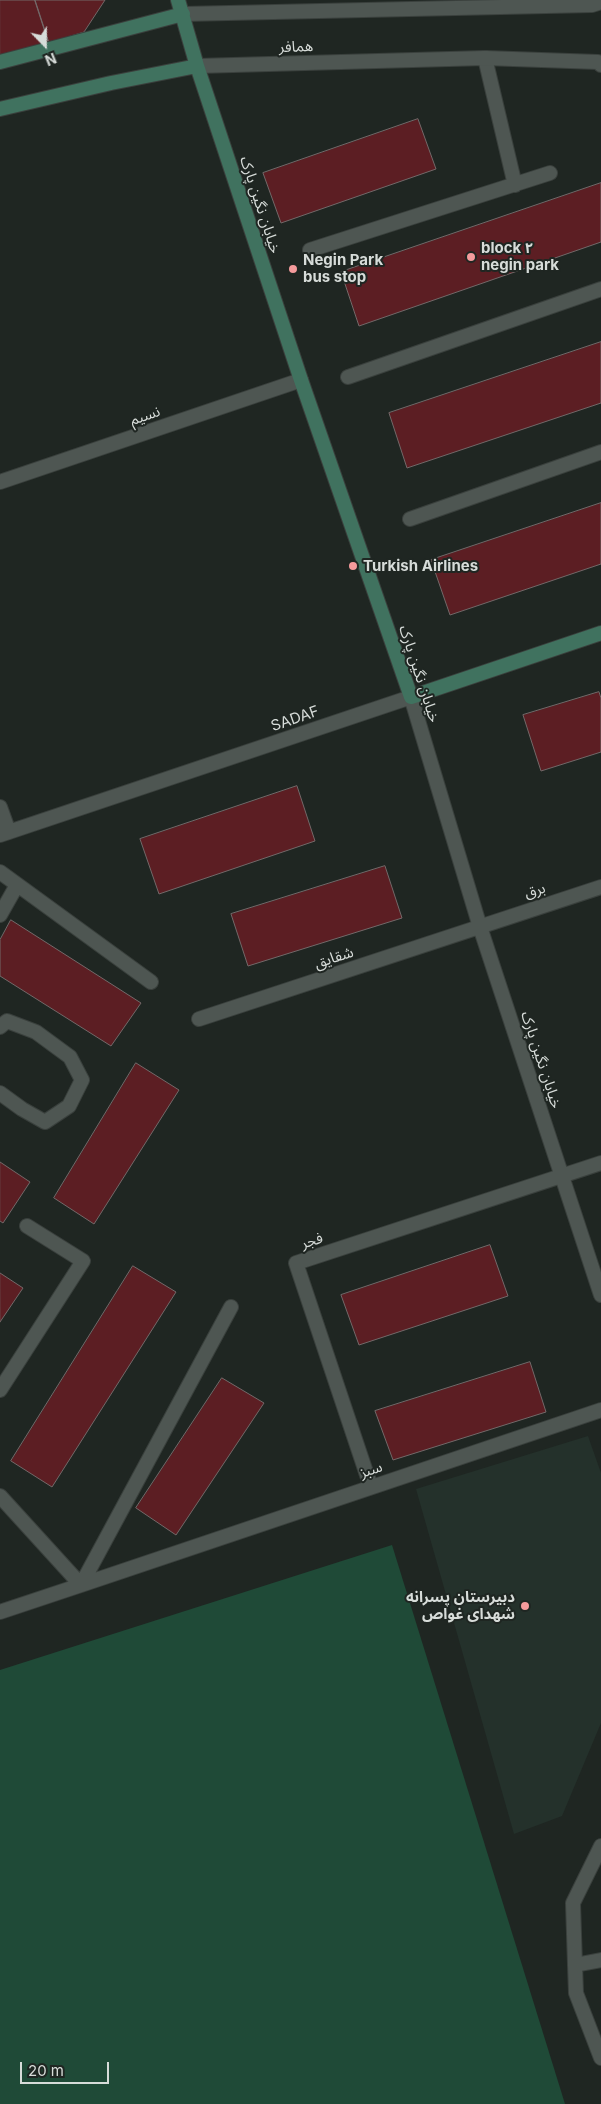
<!DOCTYPE html>
<meta charset="utf-8">
<style>
body{margin:0}
#map{position:relative;width:601px;height:2104px;overflow:hidden;background:#1f2622;font-family:Inter,sans-serif}
canvas{display:block}
.north{position:absolute;left:20px;top:20px;width:50px;height:50px;-webkit-text-stroke:4px #1f2622;paint-order:stroke;rotate:158deg;font-size:14px;font-weight:700;line-height:20px;text-align:center;color:#d7dcd9}
.north::after{content:'';display:block;margin:auto;width:18px;height:22px;background:#d7dcd9;clip-path:polygon(50% 0,100% 100%,50% 72%,0 100%)}
.scale{position:absolute;left:20px;top:2062px;width:89px;height:22px;box-sizing:border-box;border:2px solid #d7dcd9;border-top:0;padding-left:6px;font-size:15px;line-height:18px;white-space:nowrap;color:#d7dcd9;-webkit-text-stroke:4px #1f2622;paint-order:stroke}
</style>
<div id="map">
<canvas width="601" height="2104"></canvas>
<div class="north">N</div>
<div class="scale">20 m</div>
</div>
<script>
const ctx = document.querySelector('canvas').getContext('2d');
ctx.lineJoin = 'round';
function fillPath(path, color) { ctx.fillStyle = color; ctx.fill(path, 'evenodd'); }
function stroke(path, color, width, dash) { ctx.strokeStyle = color; ctx.lineWidth = width; ctx.lineCap = dash ? 'butt' : 'round'; ctx.setLineDash(dash || []); ctx.stroke(path); }
function label(font, color, halo, rows, align = 'center') {
  ctx.font = font + ' Inter,"Noto Sans Arabic",sans-serif'; ctx.lineWidth = 4; ctx.setLineDash([]); ctx.textBaseline = 'middle'; ctx.strokeStyle = halo; ctx.fillStyle = color; for (const [text, x, y, turn = 0] of rows) {
    ctx.save(); ctx.translate(x, y); ctx.rotate((+turn || 0) * Math.PI / 180); ctx.textAlign = isNaN(turn) ? turn : align; if (halo) ctx.strokeText(text, 0, 0); ctx.fillText(text, 0, 0); ctx.restore();
  }
}
fillPath(new Path2D(`
 M588 1436 601 1473V1723L562 1816 514 1834 416 1489Z`), '#24312b');
fillPath(new Path2D(`
 M392 1545 565 2104H0V1670Z`), '#1f4a37');
const building = new Path2D(`
 M0 0H35L49 43 0 57Z
 M35 0H105L84 32 49 43Z
 M418 119 436 169 281 223 263 173Z
 M601 183V242L359 326 341 272Z
 M601 342V403L407 468 389 413Z
 M601 503V564L450 615 431 560Z
 M599 692 601 698V752L541 771 523 715Z
 M297 786 315 841 159 894 140 839Z
 M385 866 402 918 248 966 231 914Z
 M11 920 141 1003 111 1046 0 976V940Z
 M136 1063 179 1090 94 1224 54 1198Z
 M0 1162 30 1182 3 1223 0 1221Z
 M490 1245 508 1296 359 1345 341 1295Z
 M133 1266 176 1292 52 1487 11 1461Z
 M0 1273 23 1288 0 1322Z
 M530 1362 546 1412 393 1460 375 1411Z
 M222 1378 264 1403 176 1535 136 1508Z`);
fillPath(building, '#5c1e23');
stroke(building, '#736969', 1);
const minor = new Path2D(`
 M485 58 515 185
 M310 250 550 173
 M348 377 601 289
 M0 482 301 380
 M410 519 601 452
 M0 807 9 832
 M0 835 411 697 480 927 601 1295
 M0 872 151 982
 M0 915 17 885
 M199 1019 601 887
 M0 1027 7 1021 36 1032 70 1057 82 1080 69 1106 45 1122 22 1109 0 1093
 M0 1390 83 1261 27 1226
 M371 1487 296 1263 601 1163
 M0 1496 81 1585 601 1410
 M0 1612 81 1585 231 1307
 M601 1846 573 1903 575 1965 601 1960
 M575 1965 576 1993 601 2058`);
const tertiary = new Path2D(`
 M183 14 592 5 601 2
 M197 66 485 58 598 62 601 65`);
const secondary = new Path2D(`
 M178 0 197 66 301 380 411 697 601 633
 M0 62 183 14
 M0 109 111 83 197 66`);
stroke(minor, '#3a403d', 16);
stroke(tertiary, '#3a403d', 16);
stroke(secondary, '#3a403d', 16);
stroke(minor, '#4e5652', 14);
stroke(tertiary, '#4e5652', 14);
stroke(secondary, '#40725f', 14);
for (const [x, y, r, color] of [
 [471,257,5,"#f59b9c"],
 [293,269,5,"#f59b9c"],
 [353,566,5,"#f59b9c"],
 [525,1606,5,"#f59b9c"]
]) { const dot = new Path2D(); dot.arc(x, y, r, 0, 2 * Math.PI); ctx.fillStyle = color; ctx.fill(dot); stroke(dot, '#1f2622', 2); }
label('15px', '#d7dcd9', '#1f2622', [
 ["همافر",296,47,-2],
 ["خیابان نگین پارک",260,205,72],
 ["نسیم",145,416,-19],
 ["خیابان نگین پارک",419,674,72],
 ["SADAF",295,719,-19],
 ["برق",535,891,-18],
 ["شقایق",334,958,-18],
 ["خیابان نگین پارک",541,1060,72],
 ["فجر",312,1241,-18],
 ["سبز",371,1470,-19]
]);
label('bold 15px', '#d7dcd9', '#1f2622', [
 ["block ۲",481,248],
 ["negin park",481,265],
 ["Negin Park",303,260],
 ["bus stop",303,277],
 ["Turkish Airlines",363,566],
 ["دبیرستان پسرانه",515,1597,"right"],
 ["شهدای غواص",515,1614,"right"]
], 'left');
</script>
